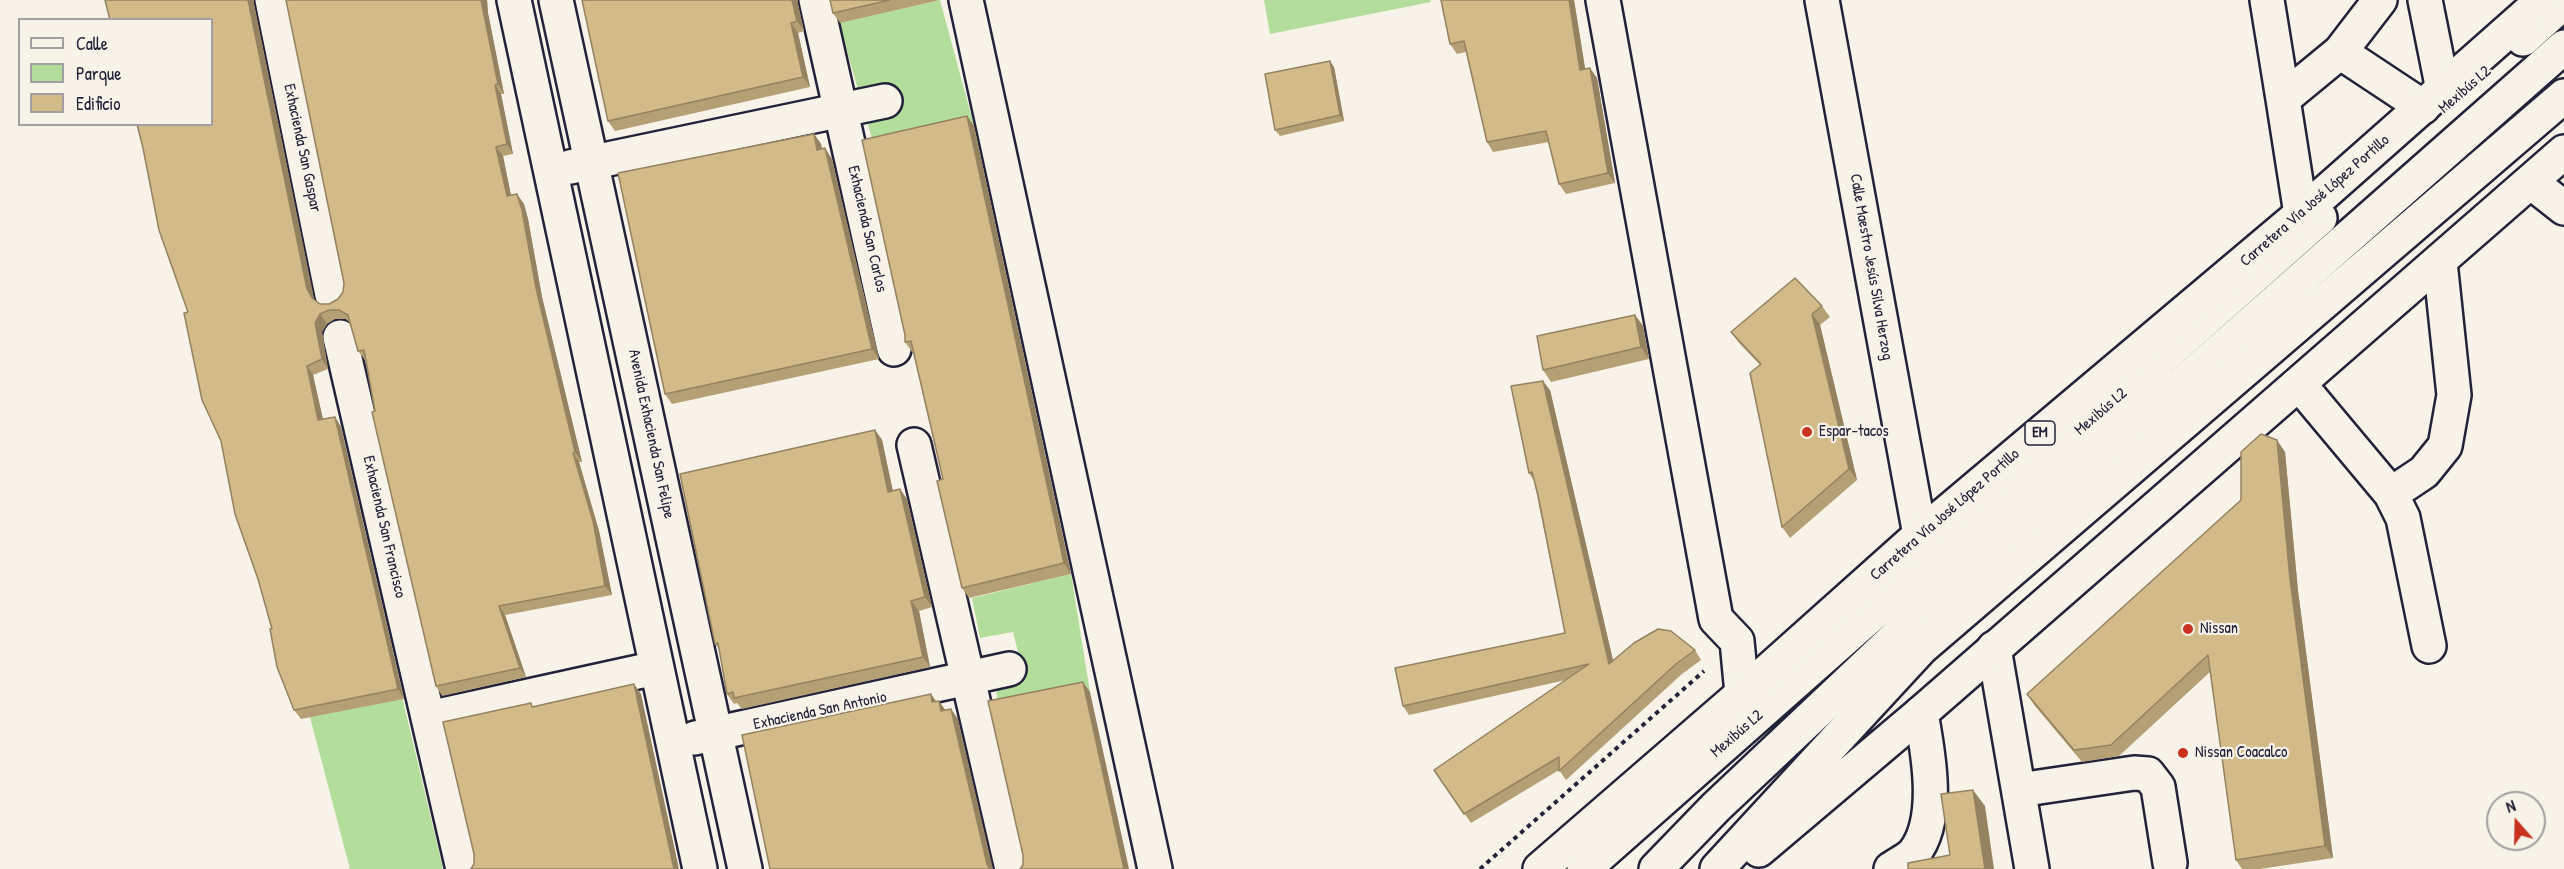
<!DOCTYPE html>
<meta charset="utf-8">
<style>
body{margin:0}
#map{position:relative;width:2564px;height:869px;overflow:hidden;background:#f7f3e8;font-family:"Patrick Hand",sans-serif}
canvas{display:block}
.legend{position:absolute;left:18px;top:18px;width:195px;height:108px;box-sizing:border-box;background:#f7f3e8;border:2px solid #a29fa3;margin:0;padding:8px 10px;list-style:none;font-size:18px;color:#22223b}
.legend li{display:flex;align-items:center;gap:12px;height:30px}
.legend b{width:30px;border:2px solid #a29fa3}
.north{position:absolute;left:2486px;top:791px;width:60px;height:60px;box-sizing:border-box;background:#f7f3e8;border:2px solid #a29fa3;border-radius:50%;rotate:340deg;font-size:16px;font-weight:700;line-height:24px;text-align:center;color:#22223b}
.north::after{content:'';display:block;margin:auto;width:21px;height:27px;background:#c8321e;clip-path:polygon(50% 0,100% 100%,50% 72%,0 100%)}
</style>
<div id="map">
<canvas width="2564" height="869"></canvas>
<ul class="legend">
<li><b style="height:8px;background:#f7f3e8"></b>Calle</li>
<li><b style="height:16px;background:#b3dd9a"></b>Parque</li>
<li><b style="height:16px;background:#d3ba89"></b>Edificio</li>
</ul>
<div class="north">N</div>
</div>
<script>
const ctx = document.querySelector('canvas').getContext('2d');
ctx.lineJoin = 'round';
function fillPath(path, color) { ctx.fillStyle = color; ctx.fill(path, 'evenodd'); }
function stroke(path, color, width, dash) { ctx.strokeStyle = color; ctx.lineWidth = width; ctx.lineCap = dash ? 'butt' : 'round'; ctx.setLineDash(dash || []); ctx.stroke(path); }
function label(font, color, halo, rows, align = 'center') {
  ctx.font = font + ' "Patrick Hand",sans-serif'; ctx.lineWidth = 4.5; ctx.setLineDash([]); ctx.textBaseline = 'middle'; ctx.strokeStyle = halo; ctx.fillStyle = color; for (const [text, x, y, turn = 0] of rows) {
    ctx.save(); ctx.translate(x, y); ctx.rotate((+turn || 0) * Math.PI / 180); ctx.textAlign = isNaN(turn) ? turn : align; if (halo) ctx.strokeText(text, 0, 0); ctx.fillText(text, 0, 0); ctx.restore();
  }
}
fillPath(new Path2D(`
 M940 0 974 126 875 149 839 23Z
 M1264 0H1430L1431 2 1270 34Z
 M1071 574 1090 692 998 711 996 684 1023 672 1013 632 980 638 972 598Z
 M402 697 443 869H350L310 717 387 702Z`), '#b3dd9a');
const minor = new Path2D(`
 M272 0 332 295
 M514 0 700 869
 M556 0 745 869
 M816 0 894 349
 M966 0 1155 869
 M1603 0 1716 619 1737 641 1742 694
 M1822 0 1920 535
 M2267 0 2283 99
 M2425 0 2443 90
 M2523 39 2564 2
 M2340 52 2423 107
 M570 167 885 101
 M2531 182 2564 208
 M2301 214 2283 99 2340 52 2380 0
 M340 337 463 869
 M2299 384 2391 494 2403 518 2429 646
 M914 445 1012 869
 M2391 494 2424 472 2445 446 2454 395 2440 262
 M1994 648 2032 869
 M428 718 656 668
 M695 738 1009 669
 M2019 790 2134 773 2148 774 2158 787 2170 863
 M1584 869 2320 218
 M1656 869 1716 807 1911 623 2564 47
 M1891 869C1898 864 1909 859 1914 853 1941 819 1928 752 1921 713`);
const major = new Path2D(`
 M1759 850 1921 713 2564 152
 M1540 869 1742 694 1920 535 2301 214 2543 0
 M1717 869 1921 648 2564 96`);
stroke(minor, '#22223b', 38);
stroke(major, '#22223b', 38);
stroke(new Path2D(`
 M1480 869 1704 671`), '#22223b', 4, [4.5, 4.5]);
stroke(minor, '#f7f3e8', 33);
stroke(major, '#f7f3e8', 33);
fillPath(new Path2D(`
 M105 0H254V4L314 299 320 304H329L338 299 343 292 344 283 286 0H487L488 13 504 94H501L513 154 503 156 511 195 524 204 528 219 542 297 582 462H579L599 531 612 595 505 615 526 677 442 696 436 686 375 411 366 360H365L358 351 349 322 346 319H335L327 324 322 332 328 369 313 375 323 419 335 417 341 427 404 699 301 719 294 710 221 441 188 312 143 148Z
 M830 0H940L840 23 833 13Z
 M1441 0H1574L1585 69 1597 78 1615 183 1566 194 1559 184 1549 142 1493 152 1487 142 1466 52 1457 54 1450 44Z
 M798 4 804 31 798 33 810 87 615 131 608 121Z
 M1334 67 1344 121 1280 136 1275 130Z
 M967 116 974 126 1071 574 969 598 962 588 943 479 913 352H912L905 342Z
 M814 134 821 144 822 149 832 159 879 359 672 404 665 394Z
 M1822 306 1830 317 1820 325 1857 480 1790 538 1782 527 1760 365 1739 343 1731 332Z
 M1635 315 1643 326 1649 359 1551 382 1543 370Z
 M1550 390 1613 661 1695 650 1701 660 1682 674 1566 780 1559 770 1471 823 1434 770 1566 680 1409 715 1403 706 1565 633 1534 481 1529 473Z
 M875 430 882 440 893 491 907 499 932 607 919 611 930 667 742 709 737 703 734 704 727 694 719 649 715 644Z
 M2285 452 2298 591 2333 858 2260 869H2242L2236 860 2210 672 2119 756 2082 762 2035 706 2027 694 2241 500Z`), '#b5a076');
fillPath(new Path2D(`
 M248 0H254V4L314 299 318 308 307 289Z
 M481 0H487L488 13 504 94 498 84Z
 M792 0H798V4L804 31 797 21Z
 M1569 0H1574L1587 80 1580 70Z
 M791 23 798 33 810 87 803 77Z
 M1330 61 1334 67 1344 121 1340 115Z
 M1590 68 1597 78 1615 183 1608 173Z
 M495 85 501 94 513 154 507 144Z
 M967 116 974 126 1071 574 1064 563Z
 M814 134 821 144 824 160 817 150Z
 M496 147 503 156 513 206 507 196Z
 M825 148 832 159 879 359 872 349Z
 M517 194 524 204 528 219 542 297 582 462 575 452 536 288Z
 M320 314 327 324 322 332 328 369 322 359 315 323Z
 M1812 314 1820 325 1857 480 1849 469Z
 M1635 315 1643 326 1649 359 1641 347Z
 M307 366 313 375 325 429 318 420Z
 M1543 381 1550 390 1616 673 1609 664Z
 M335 417 341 427 404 699 398 689Z
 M875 430 882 440 895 502 888 492Z
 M2277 440 2285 452 2298 591 2333 858 2325 846 2290 579Z
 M573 453 579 462 599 531 612 595 605 586Z
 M900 489 907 499 932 607 925 597Z
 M911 601 919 611 930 667 923 657Z
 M499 606 505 615 526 677 520 668Z
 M1083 682 1090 692 1129 869H1124Z
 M634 684 641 694 679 869H674Z
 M931 694 938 704 932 702Z
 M939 701 946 711H941Z
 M951 709 958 719 993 869H990L987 864Z
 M1973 790 1985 806 1994 869H1985Z`), '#948260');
const building = new Path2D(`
 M105 0H248L307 289 312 298 320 304H329L338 299 343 292 344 283 286 0H481L498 84 495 85 507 144 496 147 507 196 517 194 522 210 536 288 575 452 573 453 593 521 605 586 499 606 520 668 436 686 372 412 375 411 364 350 358 351 348 315 339 310H329L320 314 315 323 322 359 307 366 318 420 335 417 398 689 294 710 277 667 270 629H272L258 579 235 514 221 441 202 400 184 313 188 312 159 230 143 148 137 124H212V20H110Z
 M582 0H792L797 21 791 23 803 77 608 121Z
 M830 0H890L833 13Z
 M1441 0H1569L1580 70 1590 68 1608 173 1559 184 1546 131 1487 142 1464 41 1450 44Z
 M1330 61 1340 115 1275 130 1265 74Z
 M967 116 1064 563 962 588 937 481 943 479 911 341 905 342V335L862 140Z
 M814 134 817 150 825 148 872 349 665 394 618 173Z
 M1795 278 1822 306 1812 314 1849 469 1782 527 1750 373 1761 364 1731 332Z
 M1635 315 1641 347 1543 370 1537 336Z
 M1543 381 1609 664 1634 643 1658 629 1671 631 1695 650 1676 664 1559 771V757L1464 814 1434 770 1589 664 1403 706 1395 668 1565 633 1538 495 1532 472 1529 473 1511 386Z
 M875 430 888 492 900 489 925 597 911 601 923 657 734 698 733 692 727 694 718 643 715 644 680 474Z
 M2261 434 2277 440 2290 579 2325 846 2236 860 2208 655 2111 745 2074 750 2027 694 2241 500V452Z
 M1083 682 1124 869H1020L1023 865V855L988 701Z
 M634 684 674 869H471L474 864V854L443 722 531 703 532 707Z
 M931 694 932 702 939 701 941 711 951 709 987 864 990 869H770L742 735Z
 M1973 790 1985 869H1908V863L1950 855 1941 794Z`);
fillPath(building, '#d3ba89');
stroke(building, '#948260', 1.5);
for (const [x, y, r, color] of [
 [1807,432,6,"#c8321e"],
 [2188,629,6,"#c8321e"],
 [2183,753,6,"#c8321e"]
]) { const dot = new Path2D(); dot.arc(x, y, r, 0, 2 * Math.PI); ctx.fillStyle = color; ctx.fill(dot); stroke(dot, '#f7f3e8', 2); }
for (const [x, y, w] of [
 [2040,433,30]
]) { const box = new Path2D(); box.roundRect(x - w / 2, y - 12, w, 24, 4.5); ctx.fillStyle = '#f7f3e8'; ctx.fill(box); stroke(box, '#22223b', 1.5); }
label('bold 15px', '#22223b', null, [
 ["EM",2040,433]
]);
label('16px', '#22223b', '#f7f3e8', [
 ["Mexibús L2",2465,90,-41],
 ["Exhacienda San Gaspar",302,148,78],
 ["Carretera Vía José López Portillo",2315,201,-41],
 ["Exhacienda San Carlos",867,229,77],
 ["Calle Maestro Jesús Silva Herzog",1871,267,80],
 ["Mexibús L2",2101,412,-41],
 ["Avenida Exhacienda San Felipe",651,434,78],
 ["Carretera Vía José López Portillo",1945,515,-41],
 ["Exhacienda San Francisco",384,527,77],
 ["Exhacienda San Antonio",820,711,-12],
 ["Mexibús L2",1737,734,-41]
]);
label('16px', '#22223b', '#f7f3e8', [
 ["Espar-tacos",1819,432],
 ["Nissan",2200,629],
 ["Nissan Coacalco",2195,753]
], 'left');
</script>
